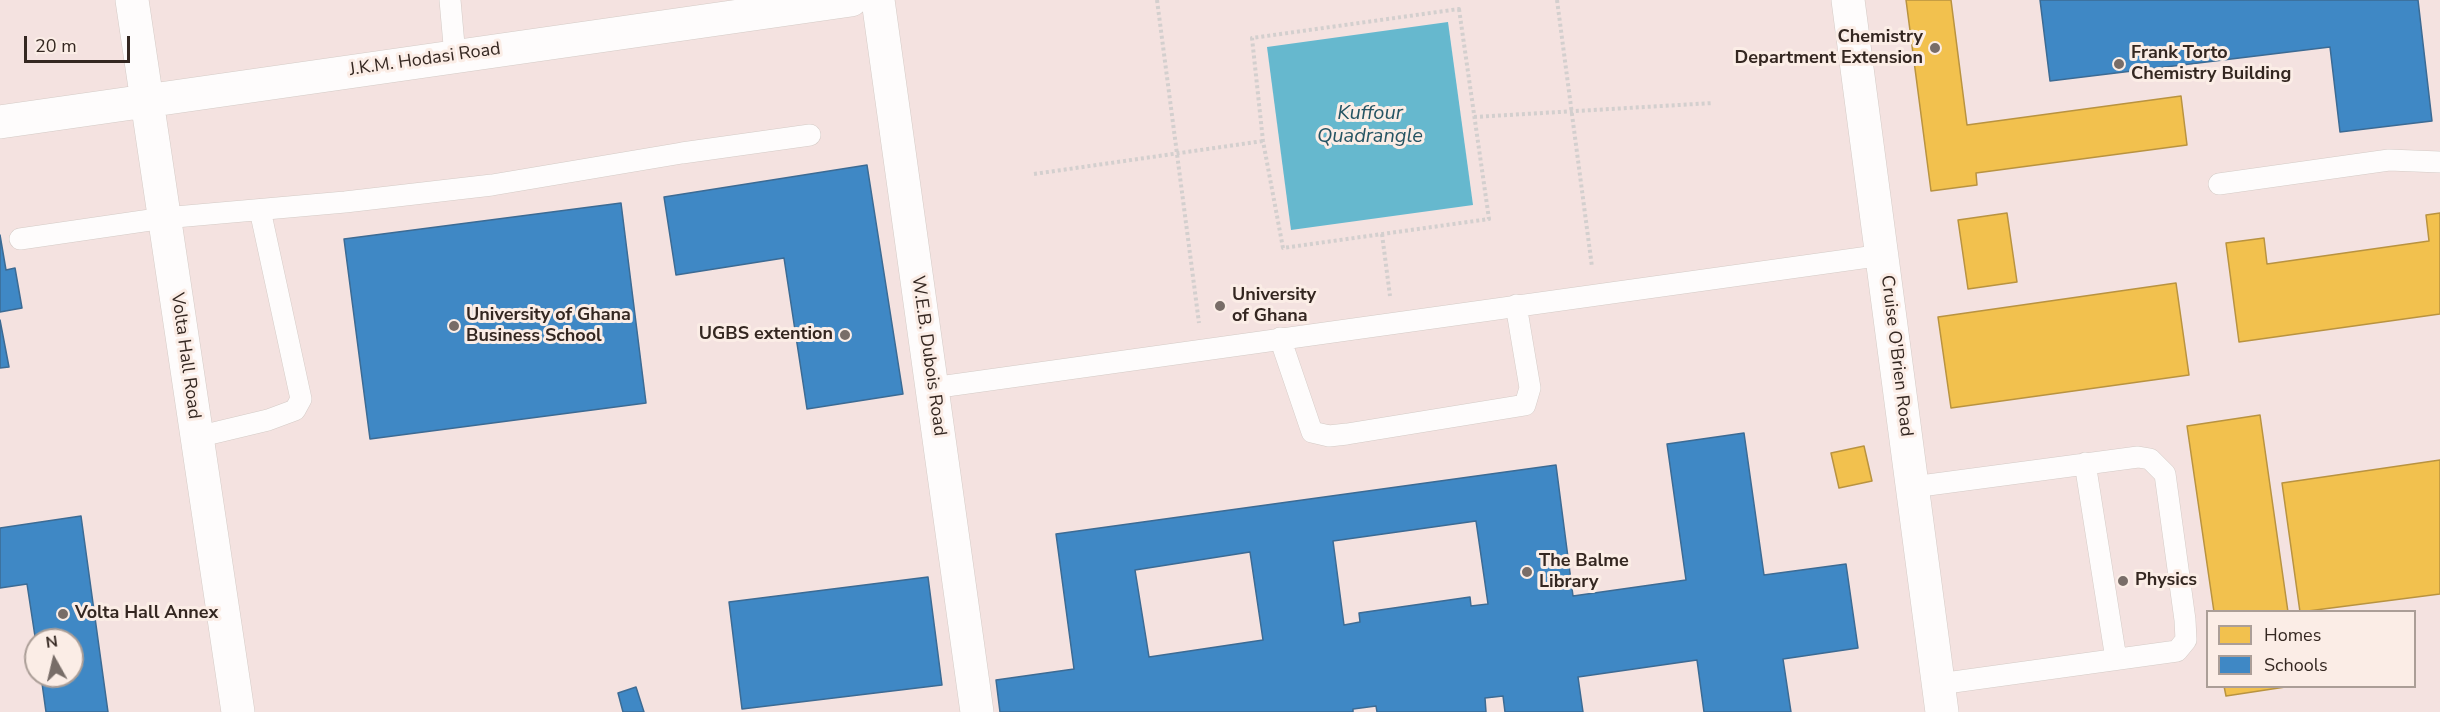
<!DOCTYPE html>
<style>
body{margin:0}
#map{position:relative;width:2440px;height:712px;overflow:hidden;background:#f6eeeb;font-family:"Nunito Sans",sans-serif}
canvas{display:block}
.legend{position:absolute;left:2206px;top:610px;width:210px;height:78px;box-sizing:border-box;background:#fbede6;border:2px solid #ab9e97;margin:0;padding:8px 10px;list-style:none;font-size:18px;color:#342721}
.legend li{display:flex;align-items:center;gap:12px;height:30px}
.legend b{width:30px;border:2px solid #ab9e97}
.north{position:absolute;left:24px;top:628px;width:60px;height:60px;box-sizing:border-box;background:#fbede6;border:2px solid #ab9e97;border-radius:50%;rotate:352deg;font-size:16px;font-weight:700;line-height:24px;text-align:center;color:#342721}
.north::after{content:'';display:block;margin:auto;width:21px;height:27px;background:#786d68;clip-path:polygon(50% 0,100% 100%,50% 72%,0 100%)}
.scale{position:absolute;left:24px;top:36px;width:106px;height:27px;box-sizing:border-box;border:3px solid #342721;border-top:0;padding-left:8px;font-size:18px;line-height:21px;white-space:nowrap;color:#342721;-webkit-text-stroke:4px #fbede6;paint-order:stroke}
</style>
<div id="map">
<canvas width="2440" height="712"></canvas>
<ul class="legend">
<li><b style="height:16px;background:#f2c14e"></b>Homes</li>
<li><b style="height:16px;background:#3f88c5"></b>Schools</li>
</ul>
<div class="north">N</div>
<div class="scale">20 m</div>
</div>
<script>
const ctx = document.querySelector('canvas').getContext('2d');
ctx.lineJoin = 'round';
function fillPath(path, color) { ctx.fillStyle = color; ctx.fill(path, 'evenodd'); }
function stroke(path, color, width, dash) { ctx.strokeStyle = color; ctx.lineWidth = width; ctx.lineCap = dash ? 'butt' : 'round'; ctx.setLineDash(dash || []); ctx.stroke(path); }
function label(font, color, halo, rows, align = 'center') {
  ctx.font = font + ' "Nunito Sans",sans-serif'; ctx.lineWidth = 6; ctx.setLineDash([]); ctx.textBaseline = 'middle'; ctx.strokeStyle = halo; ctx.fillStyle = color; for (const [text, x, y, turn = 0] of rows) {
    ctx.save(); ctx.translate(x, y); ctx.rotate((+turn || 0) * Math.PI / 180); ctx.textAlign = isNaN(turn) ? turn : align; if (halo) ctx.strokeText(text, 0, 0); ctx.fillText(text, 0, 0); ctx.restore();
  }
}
fillPath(new Path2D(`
 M0 0H2440V712H0ZM2208 612H2414V686H2208ZM36 640H72V676H36Z`), '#f4e2e0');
fillPath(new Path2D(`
 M1448 22 1473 205 1291 230 1267 47Z`), '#66b8ce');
const homes = new Path2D(`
 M1906 0H1951L1967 125 2181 96 2187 145 1976 173 1977 185 1931 191Z
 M2007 213 2017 282 1968 289 1958 220Z
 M2440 213V314L2239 342 2226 243 2264 238 2267 264 2429 241 2426 215Z
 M2176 283 2189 375 1951 408 1938 317Z
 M2260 415 2288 612H2214L2187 426Z
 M1864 446 1872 481 1839 488 1831 453Z
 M2440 460V594L2300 612 2282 483Z
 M2224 686H2292L2226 696Z`);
fillPath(homes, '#f2c14e');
stroke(homes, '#b99340', 1.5);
const schools = new Path2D(`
 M2040 0H2418L2432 121 2340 132 2330 47 2050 81Z
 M867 165 903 394 807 409 784 258 676 275 664 197Z
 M621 203 646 403 370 439 344 239Z
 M0 235 6 270 15 268 22 308 0 312Z
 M0 320 9 367 0 368Z
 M1744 433 1764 575 1846 564 1858 648 1783 659 1791 712H1704L1697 660 1578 677 1583 712H1505L1503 696 1485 698 1486 712H1377L1376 706 1353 709V712H1000L996 680 1074 669 1056 534 1556 465 1573 596 1686 580 1667 444ZM1476 521 1488 604 1471 606 1470 597 1359 613 1360 622 1344 625 1333 541ZM1250 552 1263 640 1149 657 1135 570Z
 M81 516 108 712H46L41 676H72V640H36V643L27 584 0 588V528Z
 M928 577 942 685 742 709 729 602Z
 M636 687 644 712H623L618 693Z`);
fillPath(schools, '#3f88c5');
stroke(schools, '#3c6b94', 1.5);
const lane = new Path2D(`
 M450 0 455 56
 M2219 184 2389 160 2440 162
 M20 239 164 218 345 202 492 185 682 153 810 135
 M1280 338 1312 432 1329 436 1347 434 1525 405 1530 388 1516 305
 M932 388 1883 255
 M197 437 268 420 295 410 301 399 260 210
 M2085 463 2116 659
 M1913 487 2138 457 2150 459 2165 474 2185 620 2186 640 2177 651 1939 684`);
const street = new Path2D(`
 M132 0 238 712
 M878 0 977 712
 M1848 0 1942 712
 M0 122 851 0`);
stroke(lane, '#d4cbc6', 22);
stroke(street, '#d4cbc6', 34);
stroke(new Path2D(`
 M1157 0 1199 323
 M1557 0 1592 267
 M1459 9 1489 219 1283 248 1263 141 1252 38Z
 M1474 117 1713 103
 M1034 174 1263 141
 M1382 234 1390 296`), '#d3cfce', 4, [3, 3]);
stroke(lane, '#fefcfc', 21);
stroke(street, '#fefcfc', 33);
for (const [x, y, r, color] of [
 [1935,48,6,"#786d68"],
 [2119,64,6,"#786d68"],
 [1220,306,6,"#786d68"],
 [454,326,6,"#786d68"],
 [845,335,6,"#786d68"],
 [1527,572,6,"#786d68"],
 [2123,581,6,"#786d68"],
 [63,614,6,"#786d68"]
]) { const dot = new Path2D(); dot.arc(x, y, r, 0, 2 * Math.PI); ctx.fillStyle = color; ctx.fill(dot); stroke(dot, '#fbede6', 2); }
label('bold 18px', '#342721', '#fbede6', [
 ["Chemistry",1923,38,"right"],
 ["Department Extension",1923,59,"right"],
 ["Frank Torto",2131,54],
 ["Chemistry Building",2131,75],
 ["University",1232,296],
 ["of Ghana",1232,317],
 ["University of Ghana",466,316],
 ["Business School",466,337],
 ["UGBS extention",833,335,"right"],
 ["The Balme",1539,562],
 ["Library",1539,583],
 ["Physics",2135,581],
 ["Volta Hall Annex",75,614]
], 'left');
label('18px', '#342721', '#fbede6', [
 ["J.K.M. Hodasi Road",425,60,-8],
 ["Volta Hall Road",185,356,82],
 ["W.E.B. Dubois Road",928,356,82],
 ["Cruise O'Brien Road",1896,356,83]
]);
label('italic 20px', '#255463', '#fbede6', [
 ["Kuffour",1370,114],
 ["Quadrangle",1370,137]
]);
</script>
